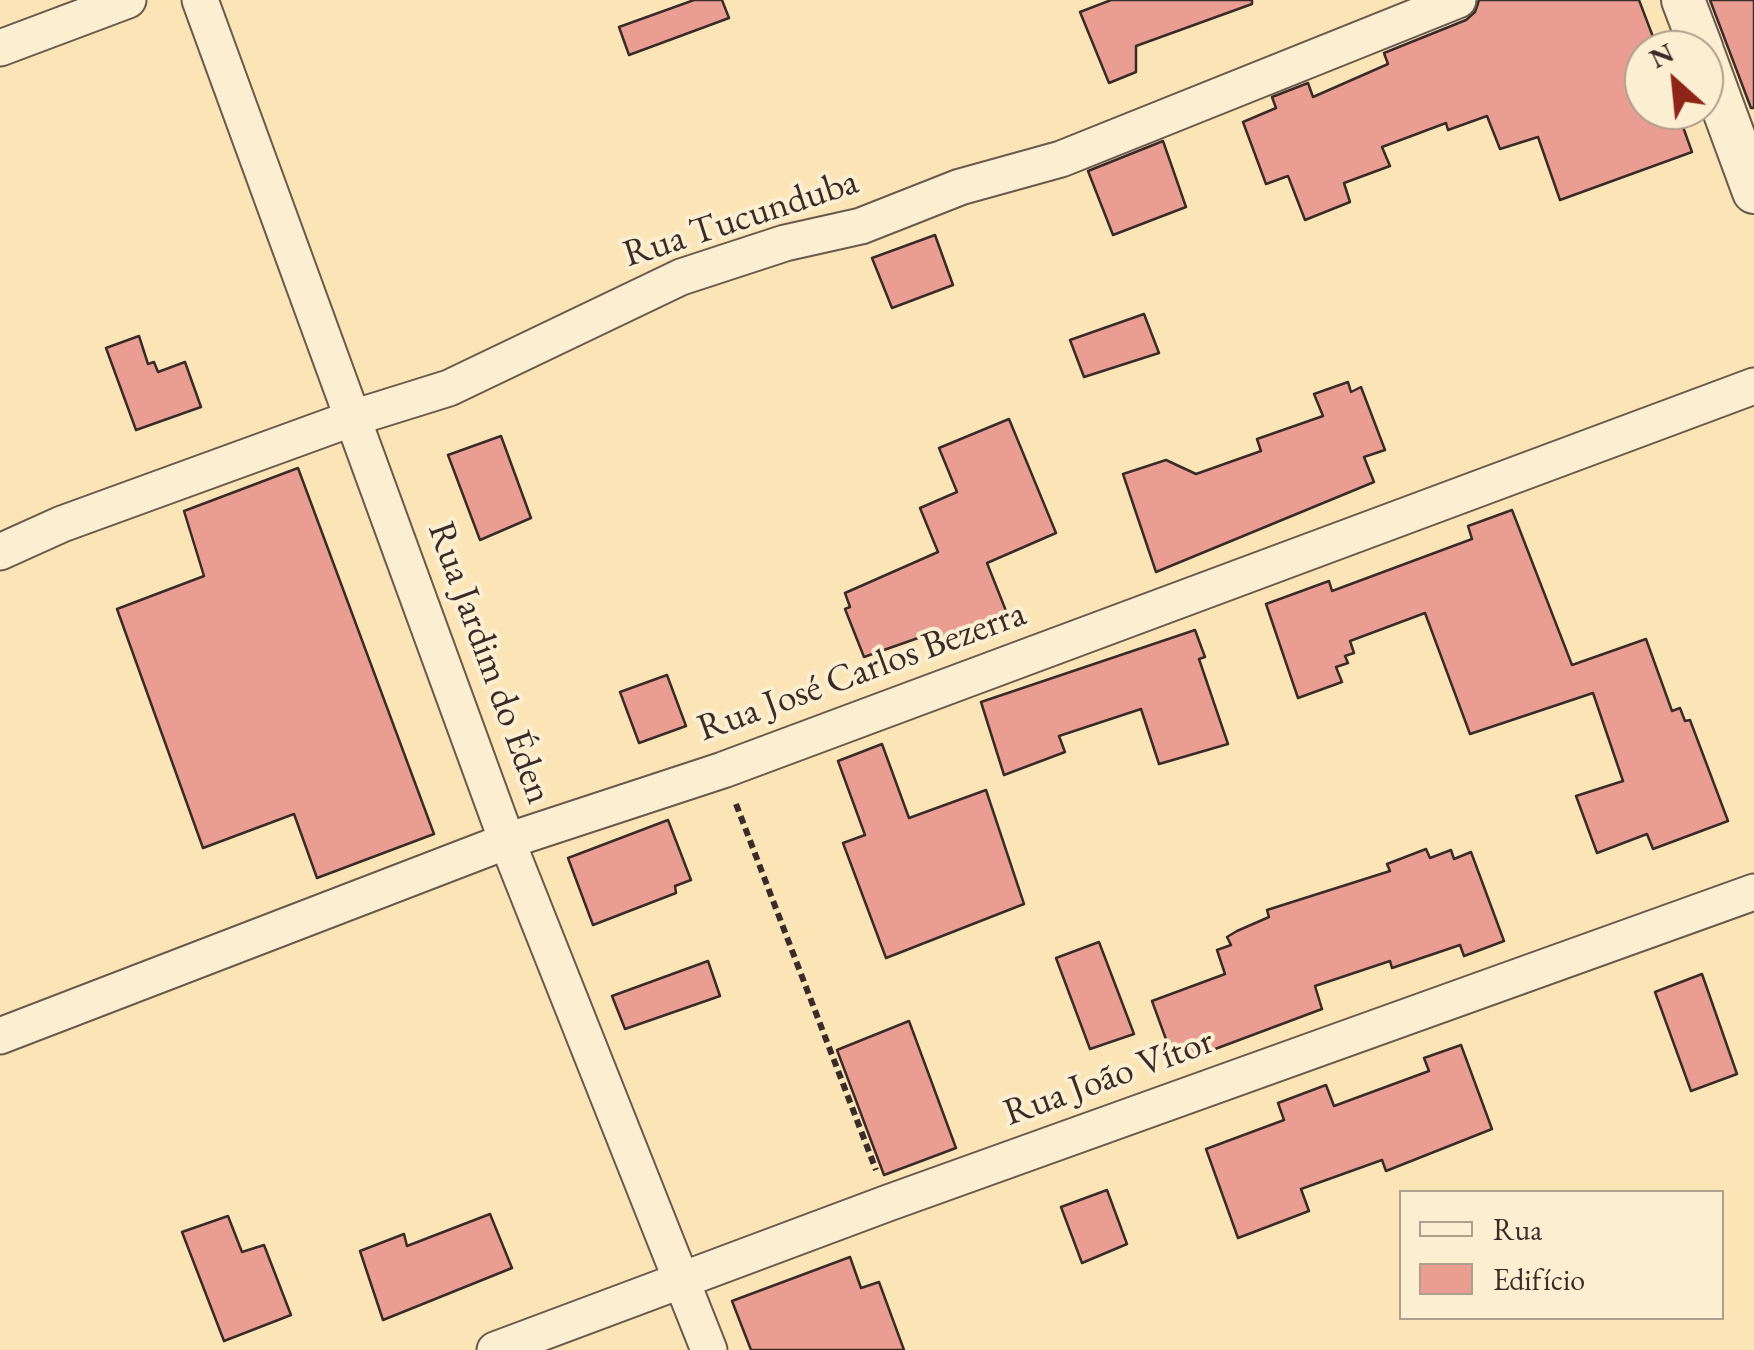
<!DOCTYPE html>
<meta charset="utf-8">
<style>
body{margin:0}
#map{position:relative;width:1754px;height:1350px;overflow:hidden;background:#fbe5b7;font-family:"EB Garamond",serif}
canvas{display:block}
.legend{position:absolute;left:1399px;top:1190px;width:325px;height:130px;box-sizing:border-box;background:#fceed0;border:2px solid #aea08d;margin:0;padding:12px 18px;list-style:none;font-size:30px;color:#392c28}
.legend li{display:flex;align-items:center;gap:20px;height:50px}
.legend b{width:50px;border:2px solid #aea08d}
.north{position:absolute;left:1624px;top:30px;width:100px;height:100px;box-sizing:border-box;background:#fceed0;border:2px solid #aea08d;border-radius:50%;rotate:333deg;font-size:28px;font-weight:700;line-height:40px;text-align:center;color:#392c28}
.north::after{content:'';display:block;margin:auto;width:35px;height:45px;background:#8f2418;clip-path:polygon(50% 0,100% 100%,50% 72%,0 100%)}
</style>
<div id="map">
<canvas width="1754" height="1350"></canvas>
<ul class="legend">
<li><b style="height:12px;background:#fceed0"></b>Rua</li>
<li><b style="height:28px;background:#ea9e91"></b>Edifício</li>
</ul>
<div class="north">N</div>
</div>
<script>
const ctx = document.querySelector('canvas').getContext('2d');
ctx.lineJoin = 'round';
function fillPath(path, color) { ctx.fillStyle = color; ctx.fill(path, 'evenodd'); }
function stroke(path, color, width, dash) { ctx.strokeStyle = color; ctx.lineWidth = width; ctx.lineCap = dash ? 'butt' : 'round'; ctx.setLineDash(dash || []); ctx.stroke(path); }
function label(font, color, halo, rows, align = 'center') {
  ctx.font = font + ' "EB Garamond",serif'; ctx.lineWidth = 8; ctx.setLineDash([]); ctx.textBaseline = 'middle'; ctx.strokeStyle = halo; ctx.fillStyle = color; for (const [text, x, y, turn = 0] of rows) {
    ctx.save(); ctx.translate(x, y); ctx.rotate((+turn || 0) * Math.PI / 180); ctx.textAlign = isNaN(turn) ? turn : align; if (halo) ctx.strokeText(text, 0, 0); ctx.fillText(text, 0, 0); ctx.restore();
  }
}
const building = new Path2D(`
 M694 0H722L729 18 629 55 619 27Z
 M1111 0H1252V4L1136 46V72L1109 83 1080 12Z
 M1479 0H1639L1658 50H1644V110H1677L1692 152 1560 200 1538 137 1500 149 1487 116 1448 130 1446 123 1382 147 1390 166 1344 183 1350 202 1305 220 1288 176 1266 184 1243 122 1276 108 1272 97 1308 83 1313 97 1388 64 1384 53 1466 20 1475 12Z
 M1710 0H1754V108H1751Z
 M1163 141 1186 207 1113 235 1088 171Z
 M935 235 953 285 892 308 872 258Z
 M1144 314 1159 353 1084 377 1070 340Z
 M139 336 148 364 154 362 158 372 185 362 201 407 136 430 106 348Z
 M1348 382 1351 392 1361 387 1385 450 1364 457 1374 482 1156 572 1123 474 1166 460 1196 474 1261 451 1257 439 1323 416 1314 394Z
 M1009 419 1056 533 987 563 1008 616 943 641 938 631 864 657 845 609 850 607 845 593 938 552 920 508 957 492 939 448Z
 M501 436 531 518 480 540 448 455Z
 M298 468 434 834 317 878 294 814 203 848 117 609 204 576 184 511Z
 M1512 510 1572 665 1646 639 1672 711 1680 708 1685 721 1690 720 1728 821 1653 849 1647 834 1597 853 1576 796 1623 781 1593 693 1470 734 1425 613 1350 641 1354 653 1345 656 1348 663 1336 667 1342 682 1298 698 1266 604 1329 581 1332 591 1472 539 1468 526Z
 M1195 630 1205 657 1199 659 1228 744 1159 764 1141 709 1059 736 1065 752 1004 775 981 702Z
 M667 675 686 726 639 743 620 692Z
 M882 744 909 818 986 790 1024 904 886 958 843 843 865 835 838 761Z
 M668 820 691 880 675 886 676 893 593 925 568 858Z
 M1426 849 1430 858 1451 850 1454 859 1471 852 1504 941 1464 956 1460 945 1392 968 1390 961 1315 986 1322 1009 1175 1064 1152 1001 1225 974 1217 950 1231 945 1227 937 1237 931 1269 917 1267 910 1390 871 1387 864Z
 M1099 942 1134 1034 1090 1049 1056 958Z
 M708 961 720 996 625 1029 612 996Z
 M1702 974 1737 1074 1691 1091 1655 992Z
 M909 1021 956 1148 884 1175 837 1050Z
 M1461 1045 1492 1129 1386 1171 1382 1160 1301 1189 1309 1211 1238 1238 1206 1149 1284 1120 1278 1103 1326 1085 1334 1106 1429 1071 1424 1058Z
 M1107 1190 1127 1244 1082 1263 1061 1207Z
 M490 1214 512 1268 383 1320 360 1251 404 1234 407 1246Z
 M228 1216 242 1252 264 1245 291 1315 224 1341 182 1232Z
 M850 1257 861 1288 879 1282 904 1350H751L732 1301Z`);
fillPath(building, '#ea9e91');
stroke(building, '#392c28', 2.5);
const minor = new Path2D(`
 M200 0 507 841 709 1350
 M0 48 128 0
 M0 552 62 524 356 417 449 388 681 277 785 243 861 226 960 187 1061 159 1458 0
 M0 1036 507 841 723 770 1754 386
 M495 1350 888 1203 1754 892`);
const tertiary = new Path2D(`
 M1683 0 1702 50
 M1704 56 1754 192`);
stroke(minor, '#6a5a4c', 39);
stroke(tertiary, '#6a5a4c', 46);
stroke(new Path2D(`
 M736 804 876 1170`), '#392c28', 6, [8, 5]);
stroke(minor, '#fceed0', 35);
stroke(tertiary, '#fceed0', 42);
label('38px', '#392c28', '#fceed0', [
 ["Rua Tucunduba",741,219,-18],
 ["Rua Jardim do Éden",489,663,70],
 ["Rua José Carlos Bezerra",862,672,-20],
 ["Rua João Vítor",1109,1078,-20]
]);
</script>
